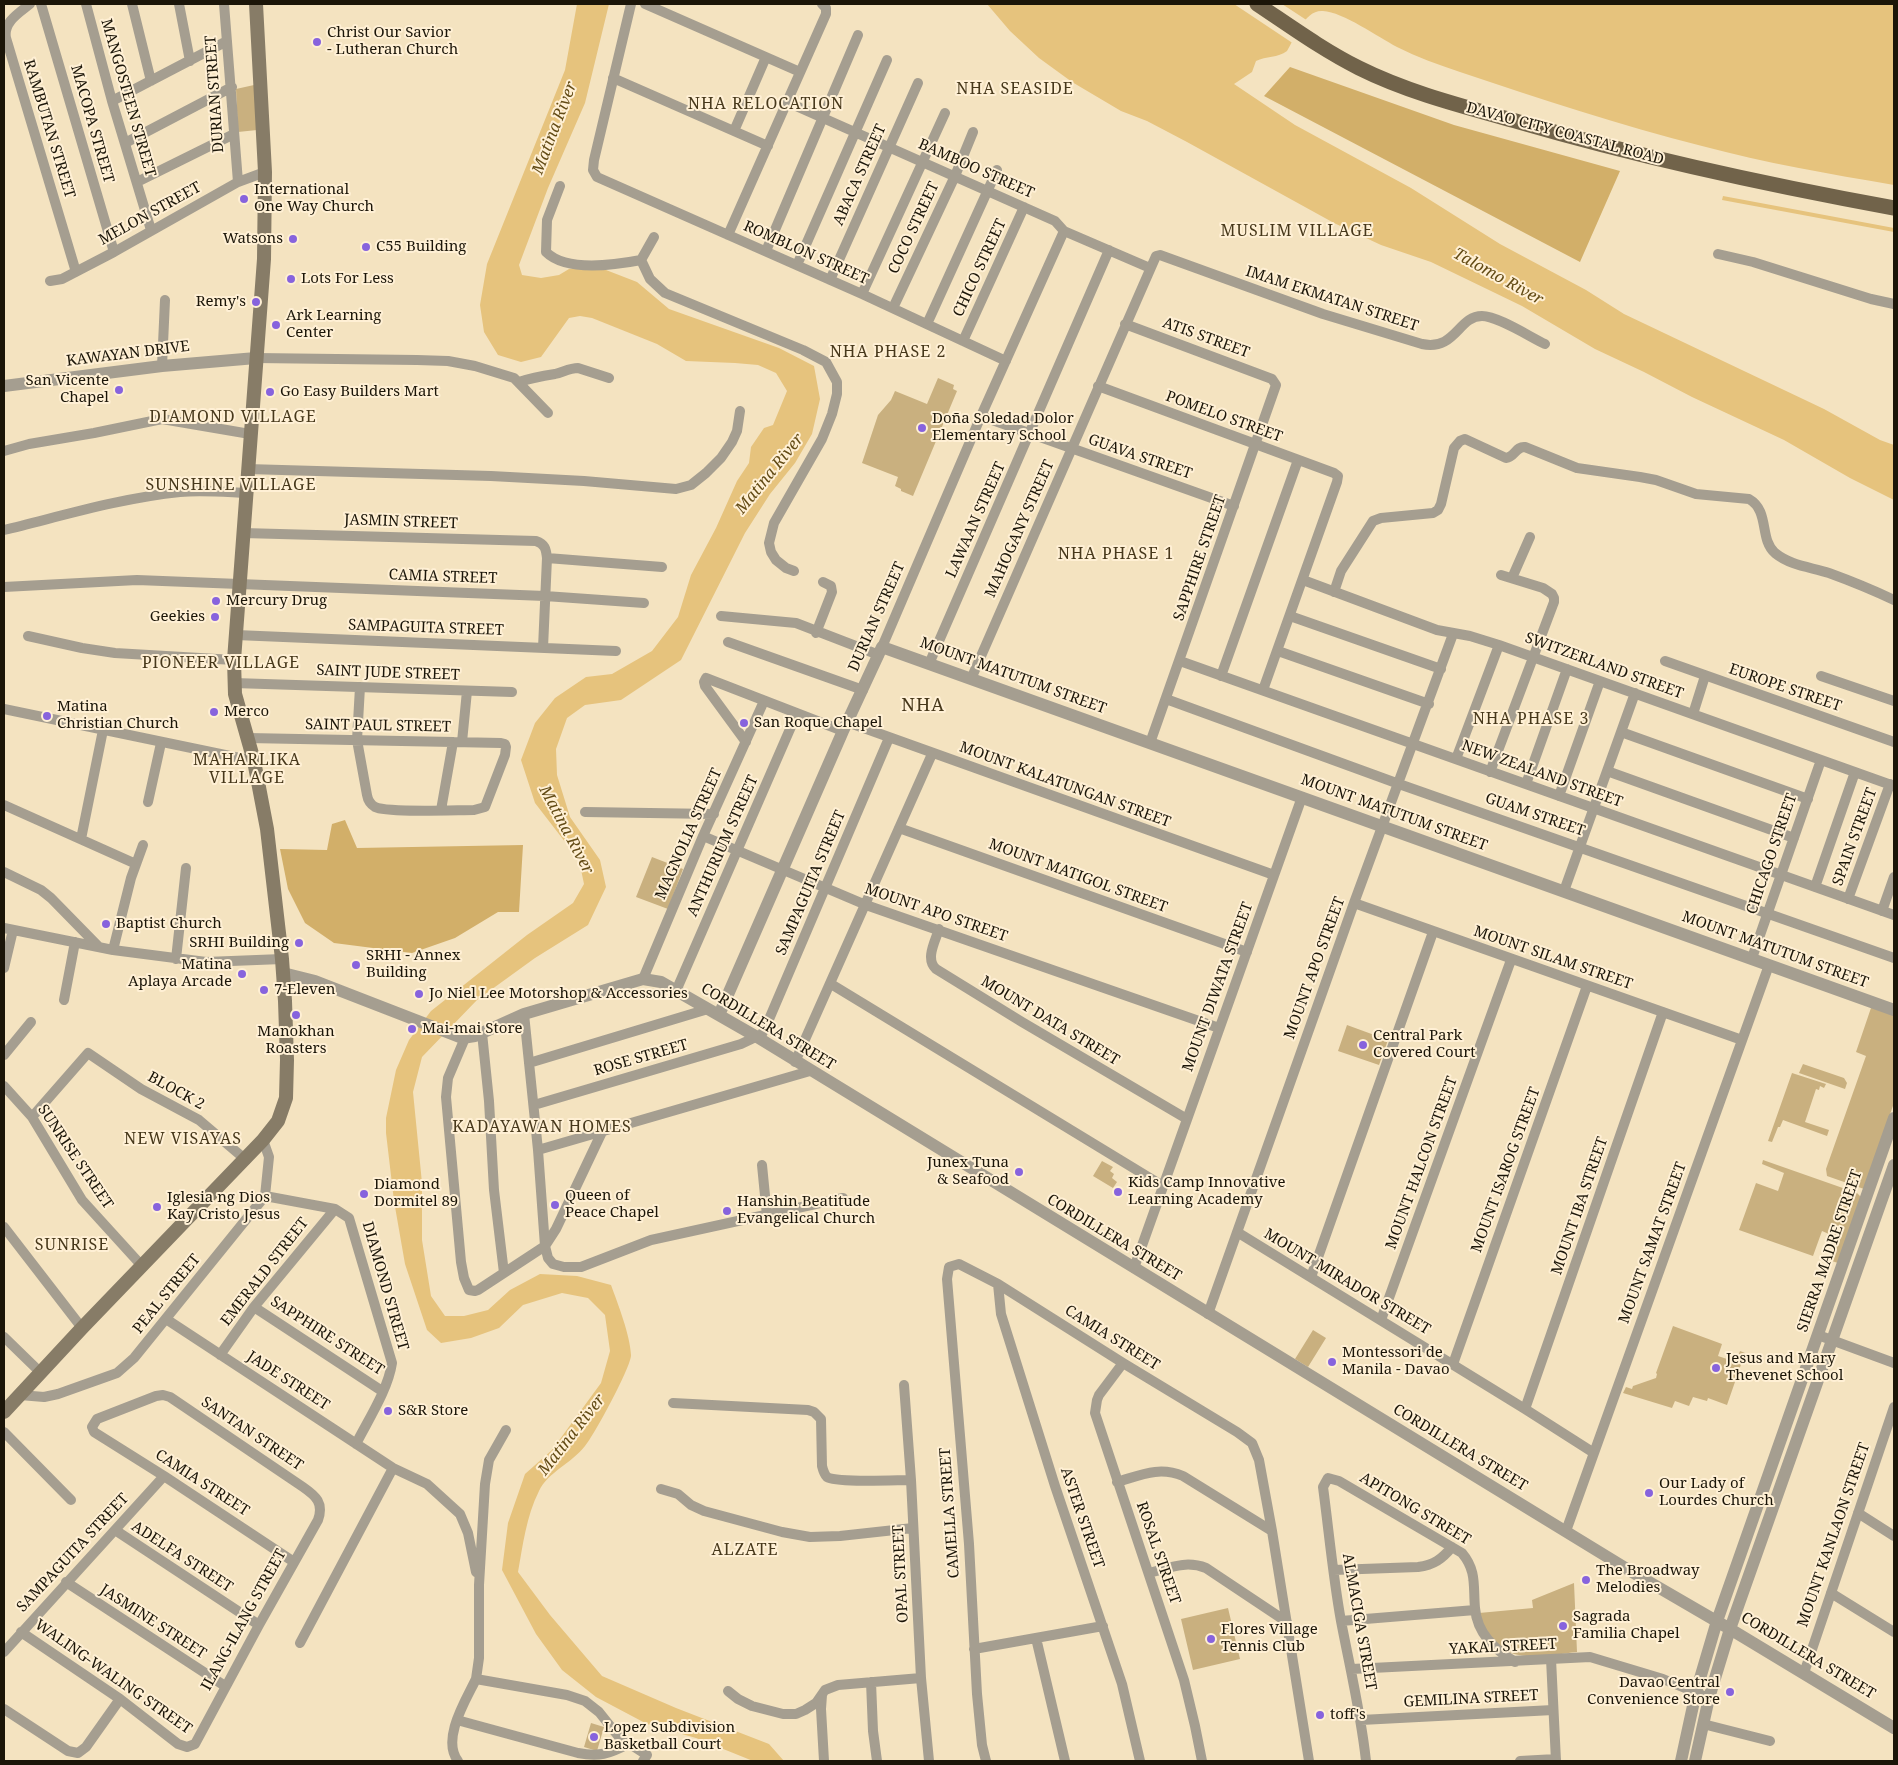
<!DOCTYPE html>
<meta charset="utf-8">
<style>
body{margin:0}
#map{position:relative;width:1898px;height:1765px;overflow:hidden;background:#f4e3c0;font-family:"Noto Serif",serif}
canvas{display:block}
.frame{position:absolute;inset:0;border:5px solid #1b1508;pointer-events:none}
</style>
<div id="map">
<canvas width="1898" height="1765"></canvas>
<div class="frame"></div>
</div>
<script>
const ctx = document.querySelector('canvas').getContext('2d');
ctx.lineJoin = 'round';
function fillPath(path, color) { ctx.fillStyle = color; ctx.fill(path, 'evenodd'); }
function stroke(path, color, width, dash) { ctx.strokeStyle = color; ctx.lineWidth = width; ctx.lineCap = dash ? 'butt' : 'round'; ctx.setLineDash(dash || []); ctx.stroke(path); }
function label(font, color, halo, rows, align = 'center') {
  ctx.font = font + ' "Noto Serif",serif'; ctx.lineWidth = 4; ctx.setLineDash([]); ctx.textBaseline = 'middle'; ctx.strokeStyle = halo; ctx.fillStyle = color; for (const [text, x, y, turn = 0] of rows) {
    ctx.save(); ctx.translate(x, y); ctx.rotate((+turn || 0) * Math.PI / 180); ctx.textAlign = isNaN(turn) ? turn : align; if (halo) ctx.strokeText(text, 0, 0); ctx.fillText(text, 0, 0); ctx.restore();
  }
}
fillPath(new Path2D(`
 M254 85 257 130 238 132 236 89Z
 M938 378 954 385 953 389 957 391 913 496 901 491V489L895 486 898 477 862 463 878 415 891 400 895 391 927 404Z
 M652 857 683 869 668 909 636 897Z
 M1872 1005 1894 1013V1103L1864 1189 1827 1176 1826 1169 1866 1056 1856 1052Z
 M1347 1025 1388 1040 1379 1065 1338 1051Z
 M1803 1064 1844 1078 1847 1083 1845 1089 1799 1073Z
 M1792 1073 1826 1084 1824 1088 1820 1086 1819 1090 1816 1089 1805 1122 1829 1130 1827 1136 1783 1120 1780 1127H1778L1772 1142 1768 1141Z
 M1763 1160 1857 1193 1861 1197 1838 1263 1829 1260 1836 1241 1827 1238 1829 1234 1822 1231 1813 1256 1739 1230 1756 1183 1778 1191 1784 1173 1762 1164Z
 M1102 1161 1113 1167 1110 1171 1114 1174 1112 1178 1117 1182 1113 1188 1093 1176Z
 M1673 1326 1722 1344 1718 1356 1736 1362 1740 1351 1745 1353 1727 1405 1708 1398 1707 1401 1693 1397 1689 1406 1675 1401 1672 1408 1623 1393 1626 1387 1632 1389 1633 1386 1656 1378 1657 1374 1656 1373Z
 M1313 1330 1326 1338 1308 1367 1295 1359Z
 M1574 1583 1577 1652C1547 1655 1508 1666 1488 1634 1484 1628 1482 1620 1479 1613L1533 1608 1532 1600Z
 M1228 1608 1240 1659 1193 1670 1181 1619Z
 M591 1723 604 1727 597 1751 584 1747Z`), '#c9b07f');
fillPath(new Path2D(`
 M1290 67 1454 125 1620 171 1580 262 1264 96Z
 M345 820 357 848 523 845 519 912H498L455 938 412 953 334 943 305 923 288 889 280 849 327 850 332 824Z`), '#d2af69');
fillPath(new Path2D(`
 M577 4H609L585 103 548 188 519 265 522 275 541 278 559 275 569 269 583 267 606 270 637 282 669 309 779 348 814 366 820 399 812 434 795 463 770 494 745 533 681 660 621 700 585 705 567 718 556 749 557 775 570 817 600 860 606 887 588 925 535 958 477 1000 422 1057 413 1092 422 1183V1240L431 1296 445 1316H464L488 1310 510 1290 540 1274 577 1276 611 1285C618 1304 630 1335 631 1355 632 1365 594 1436 585 1446 572 1463 548 1472 539 1491 526 1517 523 1545 518 1572L550 1615 602 1676 676 1708 769 1744 784 1761H753L696 1738 647 1724 596 1697 562 1670 536 1634 502 1570 508 1523 525 1474 552 1450 601 1383 610 1351 605 1315 588 1298 562 1293 523 1305 499 1328 471 1338 441 1343 427 1330 405 1264 394 1201 386 1133V1118L396 1070 409 1040 431 1011 527 935 573 903 584 884 579 860 535 803 521 760 535 723 555 698 586 677 612 674 652 651 678 617 691 575 716 528 737 481 749 463 751 447 764 428 773 425 787 391 776 373 758 365 735 363 686 361 657 344 592 318 580 316 569 318 541 357 521 362 498 355 484 332 480 305 487 264 565 70Z
 M987 4H1894V185C1830 174 1765 163 1702 146 1620 125 1540 99 1460 72 1439 65 1417 57 1397 47 1378 37 1343 12 1323 11 1305 9 1295 38 1287 51 1278 58 1266 56 1256 61L1252 72 1234 84 1295 125 1411 188 1500 244 1586 290 1624 314 1824 409 1880 440 1894 445V500L1850 478 1784 440 1692 397 1644 372 1595 349 1522 306 1431 262 1381 245 1334 223 1187 142 1147 121 1121 111 1072 82 1039 58 1010 31Z
 M1723 196 1894 228V232L1722 200Z`), '#e6c37d');
fillPath(new Path2D(`
 M1234 4H1282L1308 21 1294 44Z`), '#f4e3c0');
stroke(new Path2D(`
 M30 4C19 13 3 22 6 38L76 272
 M41 4 114 252
 M86 4 112 101 151 230
 M132 4 151 81
 M179 4 190 61
 M224 4 238 182
 M631 4 594 160 593 170 597 177 862 294 1006 361
 M645 4 800 72
 M613 78 768 146
 M112 101 227 41
 M787 102 1055 221 1064 231 1150 268
 M734 131 766 57
 M125 143 232 87
 M137 182 234 134
 M560 186 547 220 546 252C566 272 615 265 641 260L654 237
 M728 235 826 14V8L822 4
 M766 251 858 35
 M1718 254 1753 262 1871 299 1894 304
 M641 260 650 279 665 293 803 350 826 362 837 382V394L832 414 822 439 774 523 769 543 771 552 776 560 786 568 794 571
 M797 265 887 60
 M830 280 918 83
 M50 281 62 279 114 252 238 182 265 172
 M862 294 945 113
 M893 308 955 176 973 132
 M927 324 997 170
 M1125 324 1272 379 1276 385 1150 743
 M963 341 1024 207
 M256 358 417 360 448 361 475 366 514 378 548 413
 M162 366 165 300
 M519 382C531 378 542 376 555 374 563 372 570 368 578 368L609 378
 M1098 386 1334 473 1338 476 1337 482 1263 690
 M981 416 1234 506
 M4 451 29 444 94 433 162 419 250 434
 M247 469 491 476 584 481 676 489 691 485 706 473 721 458 732 442 737 431 740 411
 M4 530C62 516 121 498 180 492 202 490 224 492 246 493
 M243 533 536 541C545 544 546 549 547 558L543 648
 M547 558 662 567
 M1512 578 1530 537
 M1303 580 1437 630 1470 636 1499 645 1894 786
 M4 587 137 580 545 596 644 603
 M1334 592 1341 571 1373 521 1381 518 1433 513 1438 510 1441 504 1454 448 1460 441 1465 439 1506 458C1515 457 1516 446 1525 447L1577 468 1640 477 1656 480 1696 494 1749 499C1770 511 1759 539 1775 553 1791 566 1811 567 1829 573 1851 581 1873 590 1894 600
 M721 616 796 623 879 655
 M1290 616 1441 669
 M816 633 832 592 831 586 823 582
 M236 635 616 651
 M28 636 82 648 115 653 234 660
 M728 642 863 690
 M882 647 981 416 1064 231
 M1278 651 1429 704
 M1180 661 1894 915
 M1665 661 1894 742
 M929 664 1109 250
 M1221 676 1298 460
 M1821 676 1894 701
 M971 679 1156 256 1160 255 1323 314 1422 344C1456 351 1458 316 1482 316 1498 316 1530 337 1545 344
 M234 683 512 692
 M1166 699 1399 784 1894 958
 M4 709 254 761
 M1693 714 1705 676
 M847 722 1274 875
 M1621 732 1808 799
 M248 738 453 742 501 743 505 744 506 747 505 755 485 807 474 810C456 810 387 813 375 807 370 804 368 801 367 795L357 740 360 687
 M462 742 467 691
 M746 742 705 686 704 682 706 678 843 731
 M1456 759 1499 645
 M1607 771 1794 838
 M1490 772 1554 602V598L1552 594 1543 588 1501 575
 M1526 784 1567 669
 M1559 796 1600 681
 M148 802 161 743
 M4 805 136 864
 M441 810 453 742
 M585 812 714 814
 M899 828 1247 952
 M703 836 866 905 1219 1028
 M81 839 103 730
 M4 872 41 890 51 898 99 947
 M1815 887 1855 772
 M1564 891 1635 693
 M1848 899 1890 784
 M1354 903 1742 1040
 M1882 911 1894 877
 M4 928 113 950 206 962 282 959
 M939 929C935 942 925 959 936 969L1022 1022 1187 1119
 M113 950 131 878 143 845
 M1752 958 1821 760
 M176 959 186 868
 M4 968 13 930
 M643 979 703 836 764 701
 M831 984 1163 1186
 M676 991 797 713
 M64 1000 75 942
 M524 1014 538 1150 545 1246 548 1258 553 1264 564 1267H581L651 1240 843 1198
 M482 1033 489 1101 494 1190 504 1273
 M465 1038 448 1078 446 1097 461 1262 464 1278 469 1290 475 1291 478 1290 545 1246 556 1229 602 1132
 M4 1055 31 1022
 M795 1062 932 754
 M529 1063 708 1009
 M4 1086 32 1117 82 1200 142 1266
 M534 1105 741 1044 762 1034 767 1024 889 738
 M32 1117 88 1053 141 1089 199 1120 246 1160
 M538 1150 810 1071
 M762 1165 767 1216
 M265 1196 335 1209 349 1218 392 1363C388 1390 368 1420 356 1444
 M4 1227 82 1328
 M1237 1232 1525 1409 1594 1453
 M1134 1268 1302 797
 M1311 1277 1433 932
 M998 1284 1001 1314 1055 1486 1122 1684 1140 1761
 M254 1307 382 1391
 M1208 1314 1354 903 1453 634
 M166 1319 393 1468 427 1484 460 1514 468 1533 476 1572
 M1381 1320 1511 960
 M1818 1335 1894 1363
 M4 1337 41 1373
 M220 1355 254 1307 335 1209
 M1123 1363 1099 1395 1097 1400 1095 1413 1184 1680 1195 1726 1202 1761
 M1453 1364 1587 986
 M904 1385 911 1480 921 1678 929 1761
 M20 1395 44 1397 58 1394 117 1373 134 1358 265 1196 269 1157 263 1140
 M673 1403 808 1410 814 1412 821 1419 822 1466C823 1470 824 1474 827 1477 837 1483 896 1480 911 1480
 M1525 1409 1663 1012
 M506 1430 489 1460 485 1484 479 1585V1658L476 1679 567 1695 585 1701 599 1712 619 1737 647 1755 643 1761
 M4 1432 71 1500
 M1117 1482C1141 1475 1159 1466 1183 1476L1272 1531
 M661 1489 678 1494 691 1505 704 1511 782 1532 810 1537 840 1536 913 1528
 M1858 1513 1894 1536
 M115 1530 259 1625
 M1566 1531 1769 965
 M1334 1570 1418 1567C1434 1565 1442 1559 1452 1547
 M1149 1573C1169 1568 1186 1560 1206 1568L1287 1622
 M66 1582 225 1686
 M1831 1593 1894 1632
 M1341 1621 1475 1610
 M21 1632 120 1699 178 1744 187 1747 195 1744 259 1625 318 1520C324 1503 316 1496 303 1487L170 1397 163 1395 156 1396 97 1419 92 1427 94 1432 164 1476 294 1562
 M1036 1638 1065 1761
 M300 1643 393 1468
 M974 1649 1103 1626
 M4 1652 164 1476
 M1551 1659 1556 1761
 M1352 1669 1590 1657 1663 1679 1709 1698
 M1804 1673 1894 1407
 M871 1682 873 1731 877 1761
 M728 1691 738 1699 752 1706 783 1714H796L805 1710 816 1703 825 1690 838 1685 921 1678
 M822 1695 821 1709 824 1761
 M4 1709 68 1751 78 1753 86 1747 120 1699
 M457 1720 578 1753C599 1757 609 1754 628 1744
 M1361 1720 1553 1710
 M1703 1724 1770 1741
 M458 1761C441 1739 466 1700 476 1679
 M986 1761 982 1745 977 1694 969 1544 947 1279 949 1267 959 1264 998 1284 1123 1363 1237 1432 1252 1443 1259 1460 1272 1531 1309 1761
 M1366 1761C1361 1714 1350 1668 1341 1621 1333 1577 1329 1532 1323 1487L1328 1478 1339 1481 1462 1553C1477 1571 1473 1586 1475 1608 1477 1633 1494 1649 1515 1662
 M1520 1761 1556 1759`), '#a59e90', 10);
stroke(new Path2D(`
 M4 386 162 366 256 358
 M283 973 315 981 462 1038 475 1036 524 1014 643 979 661 982 757 1037 1632 1572 1730 1629 1894 1728
 M719 1015 843 731 882 647 1894 1010
 M1681 1761 1696 1692 1717 1621 1894 1118
 M1695 1761 1709 1698 1730 1629 1894 1165`), '#a59e90', 12);
stroke(new Path2D(`
 M4 1412 82 1328 263 1140 278 1121 286 1098 287 1060 285 1001 282 959 267 829 254 761 235 694 234 660 264 259 265 172 256 4`), '#877c67', 14);
stroke(new Path2D(`
 M1257 4C1290 26 1323 50 1359 68 1409 93 1466 107 1519 122 1643 158 1768 185 1894 208`), '#71634a', 15);
for (const [x, y, r, color] of [
 [317,42,5,"#8763dd"],
 [244,199,5,"#8763dd"],
 [293,239,5,"#8763dd"],
 [366,247,5,"#8763dd"],
 [291,279,5,"#8763dd"],
 [256,302,5,"#8763dd"],
 [276,325,5,"#8763dd"],
 [119,390,5,"#8763dd"],
 [270,392,5,"#8763dd"],
 [922,428,5,"#8763dd"],
 [216,601,5,"#8763dd"],
 [215,617,5,"#8763dd"],
 [214,712,5,"#8763dd"],
 [47,716,5,"#8763dd"],
 [744,723,5,"#8763dd"],
 [106,924,5,"#8763dd"],
 [299,943,5,"#8763dd"],
 [356,965,5,"#8763dd"],
 [242,974,5,"#8763dd"],
 [264,990,5,"#8763dd"],
 [419,994,5,"#8763dd"],
 [296,1015,5,"#8763dd"],
 [412,1029,5,"#8763dd"],
 [1363,1045,5,"#8763dd"],
 [1019,1172,5,"#8763dd"],
 [1118,1192,5,"#8763dd"],
 [364,1194,5,"#8763dd"],
 [555,1205,5,"#8763dd"],
 [157,1207,5,"#8763dd"],
 [727,1211,5,"#8763dd"],
 [1332,1362,5,"#8763dd"],
 [1716,1368,5,"#8763dd"],
 [388,1411,5,"#8763dd"],
 [1649,1493,5,"#8763dd"],
 [1586,1580,5,"#8763dd"],
 [1563,1626,5,"#8763dd"],
 [1211,1639,5,"#8763dd"],
 [1730,1692,5,"#8763dd"],
 [1320,1715,5,"#8763dd"],
 [594,1737,5,"#8763dd"]
]) { const dot = new Path2D(); dot.arc(x, y, r, 0, 2 * Math.PI); ctx.fillStyle = color; ctx.fill(dot); stroke(dot, '#fff0d5', 2); }
label('15px', '#1b1508', '#fff0d5', [
 ["Christ Our Savior",327,33],
 ["- Lutheran Church",327,50],
 ["International",254,190],
 ["One Way Church",254,207],
 ["Watsons",283,239,"right"],
 ["C55 Building",376,247],
 ["Lots For Less",301,279],
 ["Remy's",246,302,"right"],
 ["Ark Learning",286,316],
 ["Center",286,333],
 ["San Vicente",109,381,"right"],
 ["Chapel",109,398,"right"],
 ["Go Easy Builders Mart",280,392],
 ["Doña Soledad Dolor",932,419],
 ["Elementary School",932,436],
 ["Mercury Drug",226,601],
 ["Geekies",205,617,"right"],
 ["Matina",57,707],
 ["Christian Church",57,724],
 ["Merco",224,712],
 ["San Roque Chapel",754,723],
 ["Baptist Church",116,924],
 ["SRHI Building",289,943,"right"],
 ["SRHI - Annex",366,956],
 ["Building",366,973],
 ["Matina",232,965,"right"],
 ["Aplaya Arcade",232,982,"right"],
 ["7-Eleven",274,990],
 ["Jo Niel Lee Motorshop & Accessories",429,994],
 ["Mai-mai Store",422,1029],
 ["Manokhan",296,1032,"center"],
 ["Roasters",296,1049,"center"],
 ["Central Park",1373,1036],
 ["Covered Court",1373,1053],
 ["Junex Tuna",1009,1163,"right"],
 ["& Seafood",1009,1180,"right"],
 ["Kids Camp Innovative",1128,1183],
 ["Learning Academy",1128,1200],
 ["Diamond",374,1185],
 ["Dormitel 89",374,1202],
 ["Queen of",565,1196],
 ["Peace Chapel",565,1213],
 ["Iglesia ng Dios",167,1198],
 ["Kay Cristo Jesus",167,1215],
 ["Hanshin Beatitude",737,1202],
 ["Evangelical Church",737,1219],
 ["Montessori de",1342,1353],
 ["Manila - Davao",1342,1370],
 ["Jesus and Mary",1726,1359],
 ["Thevenet School",1726,1376],
 ["S&R Store",398,1411],
 ["Our Lady of",1659,1484],
 ["Lourdes Church",1659,1501],
 ["The Broadway",1596,1571],
 ["Melodies",1596,1588],
 ["Sagrada",1573,1617],
 ["Familia Chapel",1573,1634],
 ["Flores Village",1221,1630],
 ["Tennis Club",1221,1647],
 ["Davao Central",1720,1683,"right"],
 ["Convenience Store",1720,1700,"right"],
 ["toff's",1330,1715],
 ["Lopez Subdivision",604,1728],
 ["Basketball Court",604,1745]
], 'left');
label('15px', '#1b1508', '#fff0d5', [
 ["DURIAN STREET",215,94,-94],
 ["MANGOSTEEN STREET",128,98,74],
 ["MACOPA STREET",92,124,74],
 ["RAMBUTAN STREET",49,129,73],
 ["DAVAO CITY COASTAL ROAD",1565,134,15],
 ["BAMBOO STREET",976,169,24],
 ["ABACA STREET",860,175,-66],
 ["MELON STREET",150,214,-29],
 ["COCO STREET",914,228,-65],
 ["ROMBLON STREET",806,253,24],
 ["CHICO STREET",980,268,-65],
 ["IMAM EKMATAN STREET",1332,299,18],
 ["ATIS STREET",1206,338,20],
 ["KAWAYAN DRIVE",128,354,-7],
 ["POMELO STREET",1224,417,20],
 ["GUAVA STREET",1140,457,19],
 ["LAWAAN STREET",976,520,-66],
 ["JASMIN STREET",401,522,2],
 ["MAHOGANY STREET",1020,529,-66],
 ["SAPPHIRE STREET",1200,558,-71],
 ["CAMIA STREET",443,577,2],
 ["DURIAN STREET",877,617,-66],
 ["SAMPAGUITA STREET",426,628,2],
 ["SWITZERLAND STREET",1604,666,20],
 ["SAINT JUDE STREET",388,673,2],
 ["MOUNT MATUTUM STREET",1013,676,20],
 ["EUROPE STREET",1785,688,19],
 ["SAINT PAUL STREET",378,726,1],
 ["NEW ZEALAND STREET",1542,774,20],
 ["MOUNT KALATUNGAN STREET",1065,785,20],
 ["MOUNT MATUTUM STREET",1394,813,20],
 ["GUAM STREET",1535,815,19],
 ["MAGNOLIA STREET",689,834,-66],
 ["SPAIN STREET",1855,837,-70],
 ["ANTHURIUM STREET",723,846,-66],
 ["CHICAGO STREET",1772,854,-71],
 ["MOUNT MATIGOL STREET",1078,876,20],
 ["SAMPAGUITA STREET",811,883,-67],
 ["MOUNT APO STREET",936,913,19],
 ["MOUNT MATUTUM STREET",1775,950,20],
 ["MOUNT SILAM STREET",1553,958,19],
 ["MOUNT APO STREET",1315,968,-70],
 ["MOUNT DIWATA STREET",1218,987,-70],
 ["MOUNT DATA STREET",1050,1021,31],
 ["CORDILLERA STREET",768,1027,31],
 ["ROSE STREET",641,1058,-16],
 ["BLOCK 2",176,1091,29],
 ["SUNRISE STREET",75,1157,56],
 ["MOUNT HALCON STREET",1422,1163,-70],
 ["MOUNT ISAROG STREET",1506,1170,-70],
 ["MOUNT IBA STREET",1580,1206,-71],
 ["CORDILLERA STREET",1114,1238,31],
 ["MOUNT SAMAT STREET",1653,1243,-70],
 ["SIERRA MADRE STREET",1830,1251,-71],
 ["EMERALD STREET",265,1272,-52],
 ["MOUNT MIRADOR STREET",1347,1282,31],
 ["DIAMOND STREET",385,1286,74],
 ["PEAL STREET",167,1294,-51],
 ["SAPPHIRE STREET",327,1336,33],
 ["CAMIA STREET",1112,1338,32],
 ["JADE STREET",288,1381,33],
 ["SANTAN STREET",252,1434,34],
 ["CORDILLERA STREET",1460,1448,31],
 ["CAMIA STREET",202,1483,33],
 ["APITONG STREET",1415,1509,31],
 ["CAMELLA STREET",950,1513,-94],
 ["ASTER STREET",1082,1518,71],
 ["MOUNT KANLAON STREET",1834,1535,-71],
 ["SAMPAGUITA STREET",73,1553,-47],
 ["ROSAL STREET",1158,1553,71],
 ["ADELFA STREET",182,1557,33],
 ["OPAL STREET",901,1574,-93],
 ["ILANG-ILANG STREET",244,1620,-61],
 ["JASMINE STREET",153,1622,33],
 ["ALMACIGA STREET",1359,1622,80],
 ["YAKAL STREET",1503,1647,-3],
 ["CORDILLERA STREET",1808,1656,31],
 ["WALING-WALING STREET",113,1677,35],
 ["GEMILINA STREET",1471,1699,-3]
]);
ctx.letterSpacing = '1px';
label('16px', '#47381b', '#fff0d5', [
 ["NHA SEASIDE",1015,89],
 ["NHA RELOCATION",766,104],
 ["MUSLIM VILLAGE",1297,231],
 ["NHA PHASE 2",888,352],
 ["DIAMOND VILLAGE",233,417],
 ["SUNSHINE VILLAGE",231,485],
 ["NHA PHASE 1",1116,554],
 ["PIONEER VILLAGE",221,663],
 ["NHA PHASE 3",1531,719],
 ["MAHARLIKA",247,760],
 ["VILLAGE",247,778],
 ["KADAYAWAN HOMES",542,1127],
 ["NEW VISAYAS",183,1139],
 ["SUNRISE",72,1245],
 ["ALZATE",745,1550]
]);
ctx.letterSpacing = '0px';
label('italic 16px', '#634b15', '#fff0d5', [
 ["Matina River",555,128,-69],
 ["Talomo River",1498,277,29],
 ["Matina River",770,474,-51],
 ["Matina River",566,830,62],
 ["Matina River",572,1435,-52]
]);
ctx.letterSpacing = '1px';
label('18px', '#47381b', '#fff0d5', [
 ["NHA",923,706]
]);
ctx.letterSpacing = '0px';
</script>
